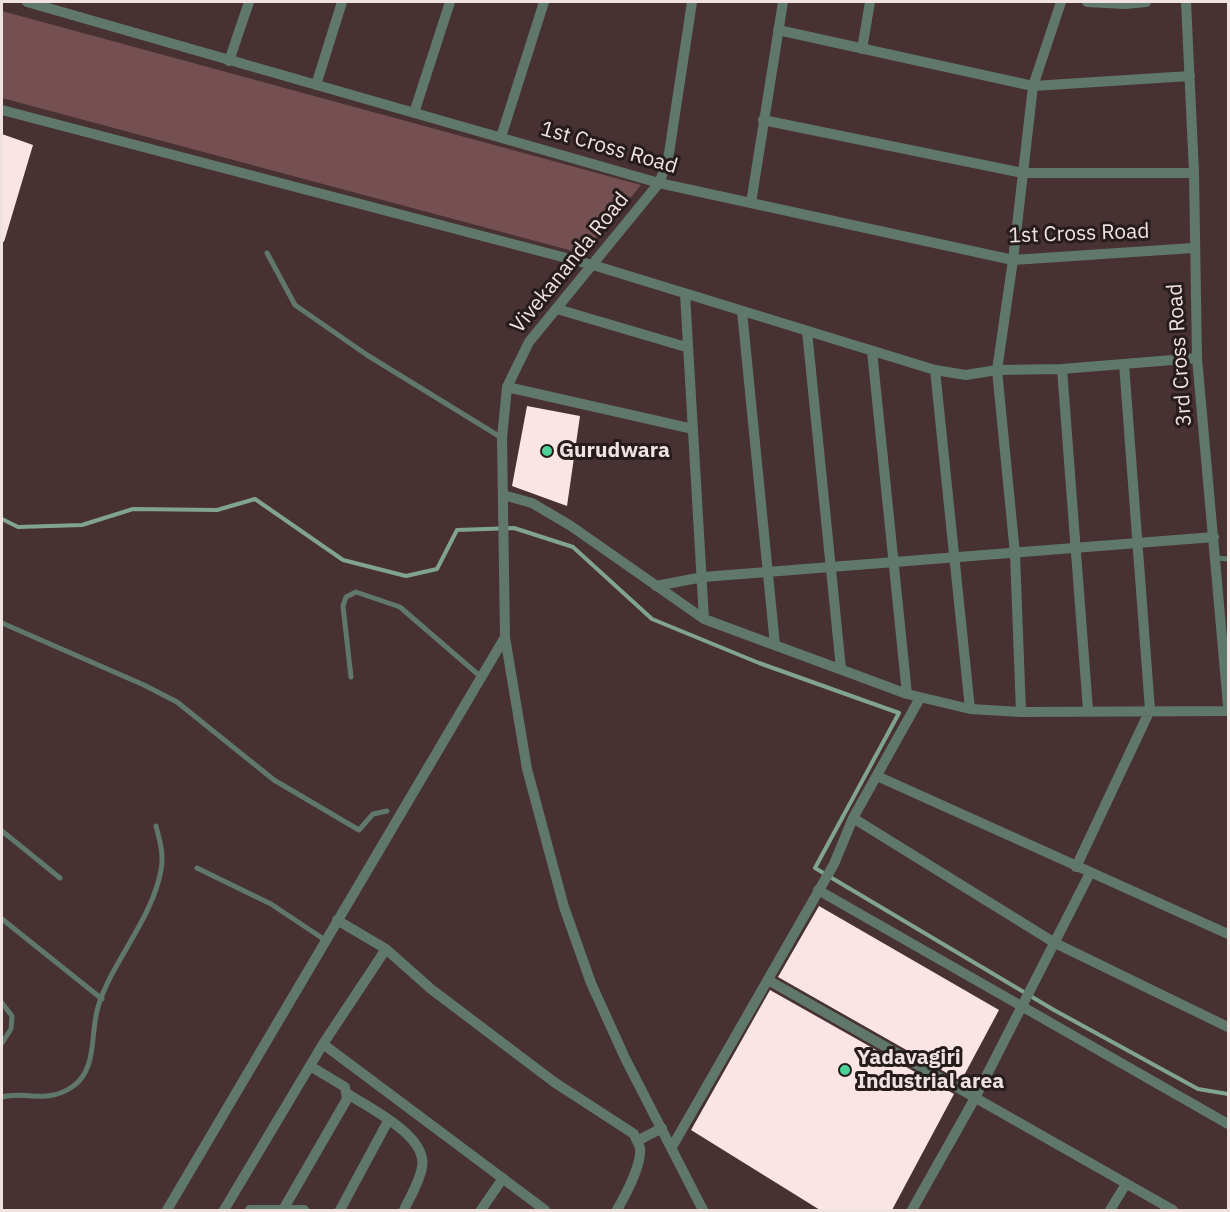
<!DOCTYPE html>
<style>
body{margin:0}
#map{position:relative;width:1230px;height:1212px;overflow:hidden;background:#473132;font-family:"IBM Plex Sans",sans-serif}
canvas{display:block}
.frame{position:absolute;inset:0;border:3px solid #f1e2e2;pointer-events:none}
</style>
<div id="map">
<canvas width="1230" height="1212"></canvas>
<div class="frame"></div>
</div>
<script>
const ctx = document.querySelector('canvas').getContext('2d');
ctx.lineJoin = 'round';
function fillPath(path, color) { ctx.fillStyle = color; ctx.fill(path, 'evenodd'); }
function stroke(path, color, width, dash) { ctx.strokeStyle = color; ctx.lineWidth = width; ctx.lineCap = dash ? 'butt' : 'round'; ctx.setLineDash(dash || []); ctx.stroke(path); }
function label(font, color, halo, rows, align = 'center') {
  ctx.font = font + ' "IBM Plex Sans",sans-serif'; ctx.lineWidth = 6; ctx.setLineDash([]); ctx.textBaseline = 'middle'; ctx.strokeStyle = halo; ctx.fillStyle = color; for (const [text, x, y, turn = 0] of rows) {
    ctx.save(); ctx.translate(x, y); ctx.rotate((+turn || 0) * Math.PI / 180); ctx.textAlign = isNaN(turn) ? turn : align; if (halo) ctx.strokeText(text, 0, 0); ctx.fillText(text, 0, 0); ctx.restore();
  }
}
fillPath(new Path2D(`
 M2 11 641 185 584 254 2 98Z`), '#755052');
stroke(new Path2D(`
 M2 519 18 527 82 525 133 509 217 510 255 499 343 560 406 576 437 569 457 530 514 528 573 547 652 619 759 663 899 713 815 868 1054 1010 1198 1089 1228 1094`), '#81a491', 4);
fillPath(new Path2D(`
 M2 134 33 145 4 242 2 241Z
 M527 406 580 416 567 506 512 486Z
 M819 906 999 1010 961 1081 778 977Z
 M770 990 954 1094 892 1210H820L691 1130Z`), '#fbe4e4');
stroke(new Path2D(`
 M267 253 295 305 367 355 502 438
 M1216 558 1228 559
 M2 623 144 685 177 702 274 780 359 830 373 814 387 811
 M351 677 343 606 346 597 356 592 400 607 481 677
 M2 831 60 878
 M197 868 271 904 325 940
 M2 919 102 999
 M2 1003 12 1016 11 1029 2 1043
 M2 1097C26 1090 45 1105 72 1087 98 1070 90 1032 98 1007 112 961 152 920 161 870 164 855 160 841 156 826`), '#60786b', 5);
stroke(new Path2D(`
 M27 2 659 183 1013 260 1193 248
 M692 2 668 160 659 183 529 342 507 387 502 438 505 637 527 769 564 907 591 983 625 1058 703 1210
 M1087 2 1125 4 1146 2
 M1186 2 1194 173 1197 358 1228 705
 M778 30 1033 86 1190 76
 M862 49 870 2
 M229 61 249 2
 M316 85 342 2
 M2 110 593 265 935 370 966 375 997 370 1062 369 1197 358
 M414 113 450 2
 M763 120 1023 173H1194
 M501 137 544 2
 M751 203 783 2
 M685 294 704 619
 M557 309 686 347
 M742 311 775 645
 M807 331 841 669
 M872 351 907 694
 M1062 369 1088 710
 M935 370 970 709
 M507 387 693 429
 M503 495 532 503 571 526 704 619 907 694 970 709 1021 712 1228 711
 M656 586 703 577 1214 537
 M1021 712 1015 554 997 370 1013 260 1033 86 1061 2
 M877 776 1228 934
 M853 818 1055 943 1228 1027
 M1076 867 1150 710 1124 364
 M818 890 1228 1124
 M337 920 386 949 431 989 554 1082 634 1134C635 1138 639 1144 640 1148 642 1164 625 1196 617 1210
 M768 980 1173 1210
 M323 1044 545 1210
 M348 1094C369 1108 428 1136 422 1167 420 1181 410 1197 404 1210
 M637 1141 662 1128
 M672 1147 834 864 853 818 920 698
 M284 1208 347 1099 345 1087 310 1066
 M167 1210 505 637
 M224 1210 323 1044 386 949
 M250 1210H304
 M340 1210 388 1121
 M481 1210 503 1178
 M912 1210 975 1098 1090 873
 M1110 1210 1126 1184`), '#60786b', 10);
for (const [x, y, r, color] of [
 [547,451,6,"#4dd39a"],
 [845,1070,6,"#4dd39a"]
]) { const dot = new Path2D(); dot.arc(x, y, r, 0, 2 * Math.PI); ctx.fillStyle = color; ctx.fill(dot); stroke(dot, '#261c1c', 2); }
label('21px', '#f1e2e2', '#261c1c', [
 ["1st Cross Road",609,148,16],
 ["1st Cross Road",1079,234,-2],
 ["Vivekananda Road",570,263,-51],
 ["3rd Cross Road",1180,355,-94]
]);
label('bold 21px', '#f1e2e2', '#261c1c', [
 ["Gurudwara",559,451],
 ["Yadavagiri",857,1058],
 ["Industrial area",857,1082]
], 'left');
</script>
